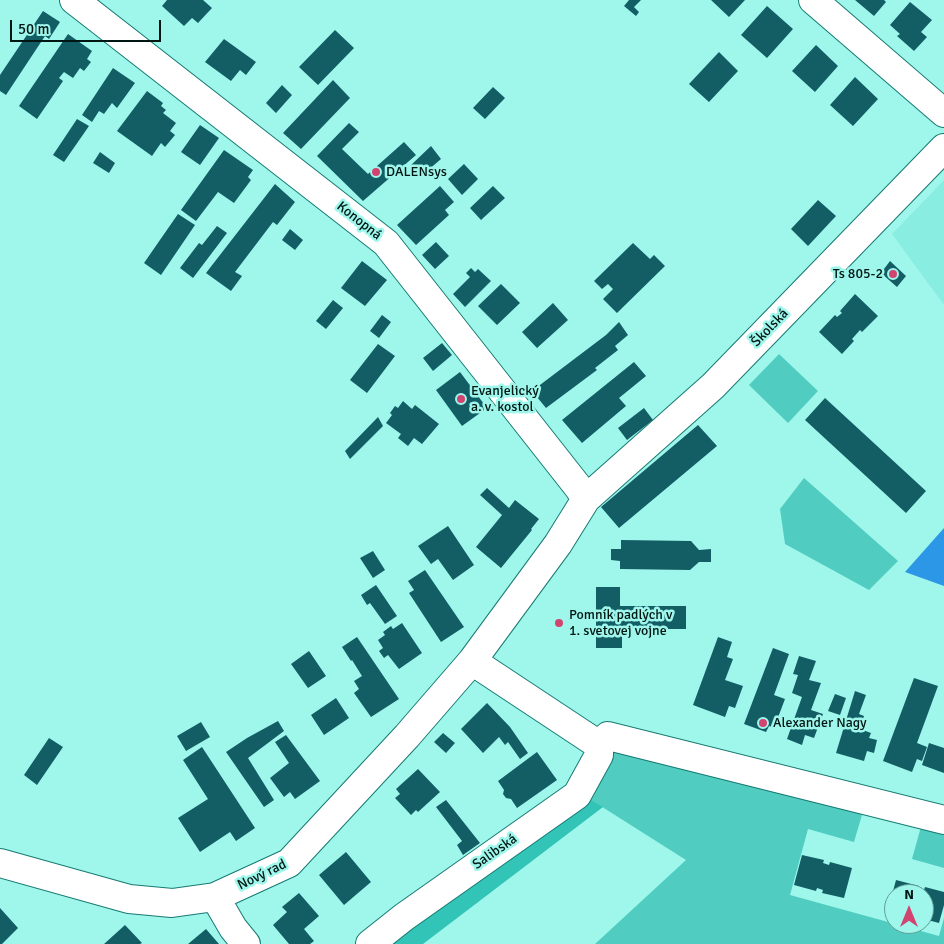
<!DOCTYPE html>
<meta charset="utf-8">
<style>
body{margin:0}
#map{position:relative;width:944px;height:944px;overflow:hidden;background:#9ff7ec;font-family:Signika,sans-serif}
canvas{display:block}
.north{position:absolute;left:884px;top:884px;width:50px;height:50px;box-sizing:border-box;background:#9ff7ec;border:1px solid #5f9d95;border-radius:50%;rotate:0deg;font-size:14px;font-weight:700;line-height:20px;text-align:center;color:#001613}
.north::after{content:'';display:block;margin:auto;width:18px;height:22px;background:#d24470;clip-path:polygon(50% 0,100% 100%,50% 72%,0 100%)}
.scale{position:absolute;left:10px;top:20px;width:151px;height:22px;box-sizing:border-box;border:2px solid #001613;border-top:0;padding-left:6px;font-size:15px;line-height:18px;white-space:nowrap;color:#001613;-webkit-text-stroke:4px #9ff7ec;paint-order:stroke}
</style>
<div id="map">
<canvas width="944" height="944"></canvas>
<div class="north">N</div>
<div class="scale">50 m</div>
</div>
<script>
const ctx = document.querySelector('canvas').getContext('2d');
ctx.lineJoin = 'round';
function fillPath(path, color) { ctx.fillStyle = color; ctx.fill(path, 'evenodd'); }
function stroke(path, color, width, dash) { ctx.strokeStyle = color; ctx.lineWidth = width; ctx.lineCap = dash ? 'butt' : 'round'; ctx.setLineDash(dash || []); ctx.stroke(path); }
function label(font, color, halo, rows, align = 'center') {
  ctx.font = font + ' Signika,sans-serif'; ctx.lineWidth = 5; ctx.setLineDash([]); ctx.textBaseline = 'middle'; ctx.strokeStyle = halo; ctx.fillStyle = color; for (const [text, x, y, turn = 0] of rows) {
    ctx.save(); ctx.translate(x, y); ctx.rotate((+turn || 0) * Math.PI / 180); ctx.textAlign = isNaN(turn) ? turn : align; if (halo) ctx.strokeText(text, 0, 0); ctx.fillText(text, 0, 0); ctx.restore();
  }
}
fillPath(new Path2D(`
 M944 180V305L892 234Z`), '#8aede1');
fillPath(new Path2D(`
 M779 354 818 391 788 423 749 385Z
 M804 478 898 561 869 590 785 544 780 509Z
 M617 748 864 808 854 842 808 829 790 895 939 936 944 918V944H595L686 860 588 798Z
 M922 823 944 829V868L912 859Z`), '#51ccc0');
fillPath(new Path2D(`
 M588 798 603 807 423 944H392Z`), '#31c4b7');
fillPath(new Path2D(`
 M944 528V586L905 572Z`), '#2c97e6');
fillPath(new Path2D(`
 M167 0H203L212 8 198 23 192 18 184 26 162 6Z
 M629 0H641L634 7 639 12 636 16 624 6Z
 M711 0H745L729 17Z
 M855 0H884L886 2 874 16Z
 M910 2 932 20 921 32 927 37 914 51 897 36 900 34 890 25Z
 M767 6 793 29 767 58 741 35Z
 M43 11 60 22 49 39 45 36 6 95 0 91V75Z
 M335 30 354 48 318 85 299 67Z
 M68 34 92 51 87 59 91 62 84 71 80 68 73 78 64 72 59 78 63 81 37 119 19 106Z
 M224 39 256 62 246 75 240 70 231 81 205 62Z
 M816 45 838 66 815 92 792 71Z
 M719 52 738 71 709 102 689 84Z
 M113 68 135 83 117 108 112 103 104 114 99 111 92 122 82 115Z
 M855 77 878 99 853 126 830 105Z
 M333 80 350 98 301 149 283 133Z
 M282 85 292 95 276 113 266 103Z
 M493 87 505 98 485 119 473 108Z
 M147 91 163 103 161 106 166 110 163 113 176 123 170 131 175 135 165 147 161 143 152 156 117 131Z
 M77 119 89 126 64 162 53 155Z
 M349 123 359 132 342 149 368 174 404 142 416 155 363 201 317 156Z
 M200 125 219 138 200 165 181 152Z
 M431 146 441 159 420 177 410 166Z
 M224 150 253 170 248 177 251 180 234 203 218 192 196 221 181 210Z
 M100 152 115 163 109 173 93 163Z
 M464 164 478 179 462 195 448 179Z
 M275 184 295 202 277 225 273 222 235 272 242 276 231 291 206 273Z
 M440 186 454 202 445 210 449 215 416 245 397 225Z
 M493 186 505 198 481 220 470 208Z
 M818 200 836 216 808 246 791 229Z
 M178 214 195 225 161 275 144 263Z
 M217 226 227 233 193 278 180 268 199 243 202 245Z
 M290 229 303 240 295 250 282 240Z
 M436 242 449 256 435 269 422 255Z
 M633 243 650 259 654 255 665 266 617 313 603 299 613 289 608 284 602 289 594 281Z
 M362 261 387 280 365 306 341 288Z
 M890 261 906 276 897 287 881 273Z
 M471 268 475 272 478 269 491 281 465 307 453 294 470 277 466 273Z
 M501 284 520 303 497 325 478 306Z
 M855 294 878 316 862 332 860 330 852 339 854 341 842 354 819 332 835 315 837 317 842 313 840 311Z
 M333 300 343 308 326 329 316 321Z
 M553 303 568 320 537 348 522 332Z
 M382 315 391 322 379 338 370 331Z
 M619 322 628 335 615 346 618 350 595 368 597 370 546 408 532 391 606 335Z
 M442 343 452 355 433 371 423 358Z
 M378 344 395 356 367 393 350 380Z
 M634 362 646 376 619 398 626 406 582 443 562 420Z
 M460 372 487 408 462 426 436 390Z
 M825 398 926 491 906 513 805 420Z
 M403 401 412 409 415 405 439 424 422 444 414 438 408 446 398 438 401 434 386 423 392 415 390 413 395 406 398 408Z
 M644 408 653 420 627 440 618 428Z
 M378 417 383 426 350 459 345 451Z
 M698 425 717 446 619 528 601 507Z
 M487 488 509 508 515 500 539 519 531 529 532 530 501 568 476 547 502 515 480 495Z
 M448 526 474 565 453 580 438 559 431 564 418 546Z
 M621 540 691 541 699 550 711 549V562H699L690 570 620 569V561L611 560V549H621Z
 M373 551 385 570 373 578 360 558Z
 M425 570 464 627 441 642 409 593 414 590 408 581Z
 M376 585 397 616 385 624 370 603 367 605 361 595Z
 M596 587H620V606H686V629H622V648H596Z
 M402 623 422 653 399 669 388 655 384 658 379 651 383 648 378 640 385 635 383 632 391 626 393 629Z
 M357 637 399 699 371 717 354 693 359 689 354 681 362 676 352 660 351 661 342 647Z
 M718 637 732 642 727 657 733 659 725 680 743 686 735 708 729 706 725 717 693 705Z
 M773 648 789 654 774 695 785 699 774 728 769 726 766 732 744 724Z
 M309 651 326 676 308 688 291 664Z
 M799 656 816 661 809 680 821 683 811 710 823 714 814 738 805 735 802 745 787 739 802 697 792 693 798 675 793 674Z
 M914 678 938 686 917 743 927 747 922 761 917 759 912 772 883 761Z
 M855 691 866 695 859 714 864 716 860 729 871 733 869 738 877 740 874 753 867 751 864 761 836 753Z
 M835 694 846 698 840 715 828 711Z
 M336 698 349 718 324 735 311 715Z
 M487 703 510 727 528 753 520 759 508 742 505 745 499 737 483 753 461 729Z
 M278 721 284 731 248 758 274 800 264 807 226 752 247 738Z
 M201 722 210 737 186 751 177 736Z
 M443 733 455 743 446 753 434 742Z
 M286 735 320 781 295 799 290 792 284 797 270 778 289 763 275 742Z
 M49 738 63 747 37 785 24 775Z
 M929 743 944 748V773L922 765Z
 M202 747 255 828 236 841 230 832 200 852 178 818 208 799 183 760Z
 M537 752 557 780 517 808 511 799 506 798 503 794 504 790 498 781Z
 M418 769 440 792 418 812 416 810 411 815 395 798 400 794 396 789Z
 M446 800 480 843 463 855 457 845 462 841 436 807Z
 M346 852 371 882 344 905 319 875Z
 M802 855 824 860 823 863 829 865 830 862 852 868 844 898 822 893 823 890 817 888 816 891 794 885Z
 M896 880 919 886 918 888 924 890 925 887 944 892V905L939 923 924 919V894H894V911L888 910Z
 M299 893 319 916 304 929 314 941 310 944H289L273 925 287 912 282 907Z
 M0 908 18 928 2 944H0Z
 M125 925 142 943 140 944H104Z
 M206 929 219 944H188Z`), '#135d65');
const minor = new Path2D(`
 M74 0 386 243 578 487 586 499
 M813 0 944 113
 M472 661 599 745 608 736 944 820
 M0 863 129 899 172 903 215 897 289 863 407 736 472 661 558 544 586 499 713 386 944 148
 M215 897 233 928 246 944
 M370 944 404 917 577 795 599 755V745`);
stroke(minor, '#177a72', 30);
stroke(minor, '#fff', 28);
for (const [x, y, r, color] of [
 [376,172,5,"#d24470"],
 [893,274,5,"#d24470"],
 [461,399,5,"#d24470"],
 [559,623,5,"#d24470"],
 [763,723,5,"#d24470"]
]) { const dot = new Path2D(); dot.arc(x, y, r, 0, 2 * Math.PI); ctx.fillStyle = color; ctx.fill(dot); stroke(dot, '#9ff7ec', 2); }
label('14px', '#001613', '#9ff7ec', [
 ["DALENsys",386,172],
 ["Ts 805-2",883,274,"right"],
 ["Evanjelický",471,391],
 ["a. v. kostol",471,407],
 ["Pomník padlých v",569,615],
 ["1. svetovej vojne",569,631],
 ["Alexander Nagy",773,723]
], 'left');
label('14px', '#001613', '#9ff7ec', [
 ["Konopná",359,221,38],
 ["Školská",770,328,-46],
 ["Salibská",495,852,-35],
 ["Nový rad",262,875,-26]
]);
</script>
